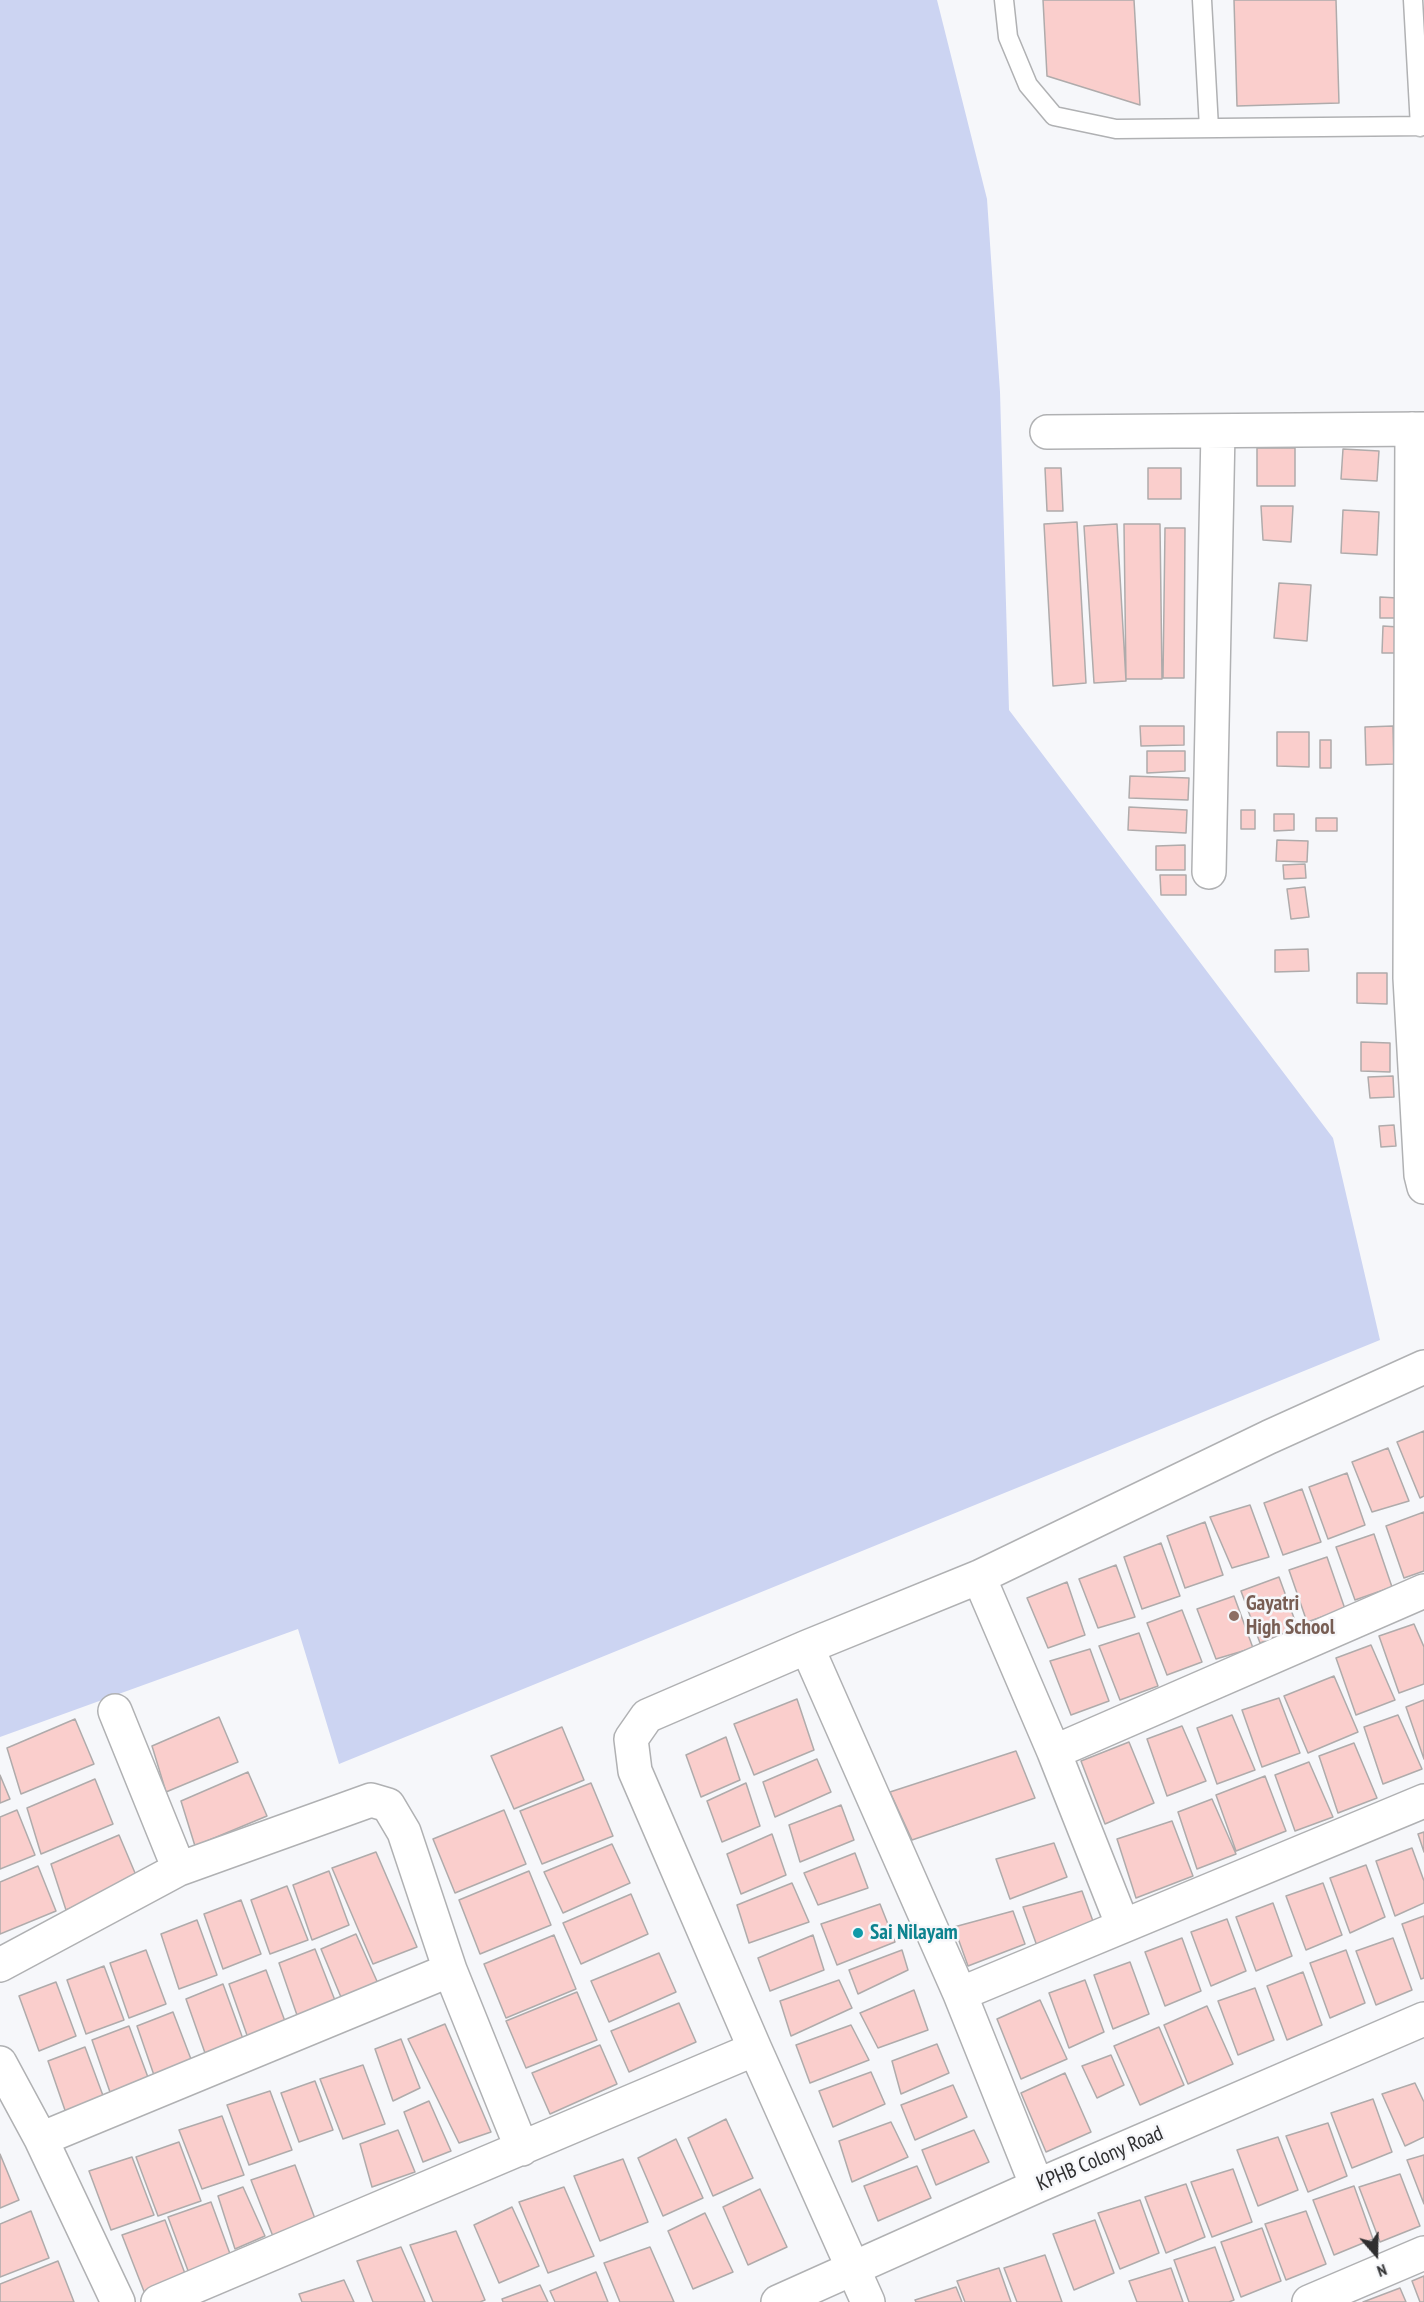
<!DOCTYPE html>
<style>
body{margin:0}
#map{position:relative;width:1424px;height:2302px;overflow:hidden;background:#f6f7fa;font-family:"PT Sans Narrow",sans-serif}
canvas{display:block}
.north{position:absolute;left:1346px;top:2224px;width:60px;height:60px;-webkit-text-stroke:4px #f6f7fa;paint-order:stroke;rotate:160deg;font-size:16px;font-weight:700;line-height:24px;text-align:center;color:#2f2f30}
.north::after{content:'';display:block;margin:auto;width:21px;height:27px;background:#2f2f30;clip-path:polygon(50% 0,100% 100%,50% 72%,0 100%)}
</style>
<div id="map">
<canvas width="1424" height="2302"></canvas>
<div class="north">N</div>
</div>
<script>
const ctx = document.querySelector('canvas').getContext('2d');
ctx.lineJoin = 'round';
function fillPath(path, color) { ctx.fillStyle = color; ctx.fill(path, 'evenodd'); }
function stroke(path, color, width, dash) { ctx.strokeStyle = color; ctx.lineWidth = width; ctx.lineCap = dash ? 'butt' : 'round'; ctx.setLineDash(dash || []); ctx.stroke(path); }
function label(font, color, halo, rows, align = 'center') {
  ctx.font = font + ' "PT Sans Narrow",sans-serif'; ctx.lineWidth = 5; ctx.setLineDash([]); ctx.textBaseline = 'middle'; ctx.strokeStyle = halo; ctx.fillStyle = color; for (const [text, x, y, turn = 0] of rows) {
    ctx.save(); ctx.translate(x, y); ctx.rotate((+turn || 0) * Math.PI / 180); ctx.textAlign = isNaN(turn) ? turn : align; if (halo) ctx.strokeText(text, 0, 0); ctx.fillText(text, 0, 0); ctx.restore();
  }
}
fillPath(new Path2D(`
 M0 0H937L987 199 1000 392 1009 710 1333 1138 1380 1340 339 1764 298 1629 0 1737Z`), '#ccd4f2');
const building = new Path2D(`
 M1043 0H1134L1140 105 1047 76Z
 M1234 0H1336L1339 103 1237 106Z
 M1257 448H1295V486H1257Z
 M1343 449 1379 451 1377 481 1341 479Z
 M1045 468H1061L1063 511H1047Z
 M1148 468H1181V499H1148Z
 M1261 506H1293L1291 542 1263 540Z
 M1343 510 1379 512 1377 555 1341 553Z
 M1077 522 1086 683 1053 686 1044 524Z
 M1117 524 1126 681 1094 683 1084 526Z
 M1124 524H1160L1162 679H1126Z
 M1165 528H1185L1184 678H1163Z
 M1279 583 1311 585 1307 641 1274 638Z
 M1380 597 1398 598V618H1380Z
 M1383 626 1398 627V653H1382Z
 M1140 726H1184V745L1141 746Z
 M1393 726 1394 764 1366 765 1365 727Z
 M1277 732H1309V767L1277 766Z
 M1320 740H1331V768H1320Z
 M1147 751H1185V771L1147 773Z
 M1130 776 1189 778 1188 800 1129 798Z
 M1129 807 1187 810 1186 833 1128 830Z
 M1241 810H1255V829H1241Z
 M1274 814H1294V830L1274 831Z
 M1316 818H1337V831H1316Z
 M1277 840 1308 841 1307 862 1276 861Z
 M1185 845V870H1156V846Z
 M1305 864 1306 878 1284 879 1283 865Z
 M1160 875H1186V895H1161Z
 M1305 887 1309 917 1291 919 1287 889Z
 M1308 949 1309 971 1275 972V950Z
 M1357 973H1387V1004L1357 1003Z
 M1361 1042 1390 1043V1072L1361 1071Z
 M1393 1076 1394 1097 1370 1098 1368 1077Z
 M1394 1125 1396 1146 1381 1147 1379 1126Z
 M1424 1431V1496L1420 1498 1397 1442Z
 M1388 1448 1409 1501 1372 1512 1352 1462Z
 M1347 1473 1365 1525 1328 1539 1309 1487Z
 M1302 1489 1321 1542 1283 1555 1264 1503Z
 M1250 1505 1269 1557 1232 1568 1210 1517Z
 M1424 1512V1571L1404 1578 1386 1526Z
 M1205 1522 1223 1575 1185 1588 1167 1536Z
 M1374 1534 1392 1587 1355 1600 1336 1547Z
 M1161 1543 1180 1596 1142 1609 1124 1557Z
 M1327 1557 1345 1609 1307 1622 1289 1570Z
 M1116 1565 1135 1617 1098 1628 1079 1579Z
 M1279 1577 1298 1629 1260 1643 1241 1591Z
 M1067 1582 1085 1635 1048 1648 1027 1598Z
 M1234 1596 1253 1648 1216 1659 1197 1609Z
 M1182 1610 1202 1662 1167 1675 1147 1623Z
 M1414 1624 1424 1647V1684L1399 1693 1379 1636Z
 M1139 1633 1158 1686 1120 1700 1099 1646Z
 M1371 1645 1395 1700 1356 1715 1336 1658Z
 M1090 1649 1109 1701 1071 1715 1050 1661Z
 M1334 1676 1358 1732 1308 1753 1284 1696Z
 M1279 1698 1300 1753 1262 1767 1242 1710Z
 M797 1699 814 1750 754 1775 734 1724Z
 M1424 1700V1759L1406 1707Z
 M1232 1715 1255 1770 1217 1784 1197 1728Z
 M1398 1715 1422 1769 1383 1784 1364 1727Z
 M219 1717 238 1762 166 1792 152 1746Z
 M75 1719 94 1764 21 1794 7 1748Z
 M1182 1726 1206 1781 1167 1796 1147 1739Z
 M562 1727 584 1780 514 1809 491 1756Z
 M726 1737 740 1780 701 1797 686 1755Z
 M1129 1742 1154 1803 1105 1824 1081 1761Z
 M1354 1743 1377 1798 1338 1813 1319 1756Z
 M1016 1751 1035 1798 912 1840 890 1792Z
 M817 1759 831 1792 775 1817 763 1782Z
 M1309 1762 1333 1817 1295 1831 1275 1775Z
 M248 1772 267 1816 195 1846 181 1801Z
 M0 1775 10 1799 0 1803Z
 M1265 1776 1286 1831 1236 1851 1216 1795Z
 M95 1779 113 1824 41 1854 27 1808Z
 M591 1783 613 1836 542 1864 520 1811Z
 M746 1783 760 1826 722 1842 707 1801Z
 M1212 1799 1236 1854 1197 1869 1178 1812Z
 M841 1805 854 1840 800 1862 789 1825Z
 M17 1810 35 1855 0 1869V1817Z
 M504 1810 526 1864 455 1893 433 1839Z
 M1172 1821 1193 1876 1136 1898 1117 1839Z
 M1424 1832V1852L1418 1834Z
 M772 1834 786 1875 741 1894 727 1854Z
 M119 1835 138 1880 66 1910 51 1864Z
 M1054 1843 1067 1877 1010 1899 996 1859Z
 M612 1844 630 1883 563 1913 544 1872Z
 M1412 1848 1424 1881V1903L1395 1916 1376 1861Z
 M376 1852 417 1947 373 1964 332 1868Z
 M855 1853 868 1888 818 1905 804 1873Z
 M1366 1865 1385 1917 1350 1933 1330 1878Z
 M38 1866 56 1911 0 1934V1882Z
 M329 1871 349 1925 312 1940 293 1885Z
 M529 1871 551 1925 480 1954 459 1900Z
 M792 1883 809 1922 749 1943 737 1905Z
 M1323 1883 1342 1935 1306 1950 1286 1896Z
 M287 1886 308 1940 270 1954 251 1900Z
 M1082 1891 1094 1924 1037 1946 1023 1907Z
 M631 1894 648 1934 581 1964 563 1923Z
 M241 1900 261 1954 223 1969 204 1914Z
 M1273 1903 1292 1956 1256 1971 1236 1917Z
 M880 1904 895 1942 837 1965 821 1924Z
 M1013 1911 1025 1944 968 1966 954 1927Z
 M1424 1916V1978L1421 1979 1402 1924Z
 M1227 1919 1246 1971 1211 1986 1191 1932Z
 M197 1920 217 1975 179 1989 161 1934Z
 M356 1934 380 1988 343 2002 321 1949Z
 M554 1935 576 1989 506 2018 484 1964Z
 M813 1935 824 1970 770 1991 758 1958Z
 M1182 1938 1201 1991 1165 2006 1145 1952Z
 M1393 1938 1412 1990 1376 2005 1356 1951Z
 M315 1949 336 2003 298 2018 279 1963Z
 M146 1950 166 2004 129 2018 110 1963Z
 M902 1950 908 1970 858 1994 849 1970Z
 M1346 1950 1365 2003 1330 2018 1310 1963Z
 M659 1953 676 1992 609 2022 591 1981Z
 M1130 1962 1149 2014 1113 2029 1094 1975Z
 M104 1966 124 2020 86 2034 67 1980Z
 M266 1970 286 2024 248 2038 229 1984Z
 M1303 1972 1322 2025 1287 2040 1267 1986Z
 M839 1980 852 2008 791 2036 780 2001Z
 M1085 1980 1104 2032 1069 2048 1049 1993Z
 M56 1982 76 2036 39 2051 19 1996Z
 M223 1984 243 2039 205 2053 186 1999Z
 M1255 1988 1274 2040 1238 2055 1218 2001Z
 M914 1990 928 2030 878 2048 860 2013Z
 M577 1992 597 2040 526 2068 506 2021Z
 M1040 2000 1067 2059 1021 2079 997 2019Z
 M679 2003 696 2042 629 2072 611 2031Z
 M1207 2006 1233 2064 1188 2084 1164 2025Z
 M173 2012 194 2067 156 2081 137 2026Z
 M445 2024 491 2132 459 2143 408 2039Z
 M851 2025 869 2060 810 2083 796 2045Z
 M129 2026 149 2080 111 2095 92 2040Z
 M1159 2027 1184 2085 1140 2105 1114 2046Z
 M401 2039 420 2088 393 2101 375 2049Z
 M937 2044 949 2073 901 2094 892 2061Z
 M600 2045 617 2084 550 2114 532 2073Z
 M85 2047 105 2101 67 2116 48 2061Z
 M1111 2055 1124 2085 1097 2098 1082 2066Z
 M363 2065 385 2124 343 2139 320 2079Z
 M871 2072 885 2104 833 2127 819 2091Z
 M1065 2073 1091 2132 1046 2152 1021 2093Z
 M315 2081 333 2130 299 2142 281 2093Z
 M1415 2083 1424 2102V2137L1405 2146 1382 2094Z
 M953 2085 967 2117 915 2140 901 2105Z
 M270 2091 292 2150 249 2165 227 2105Z
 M1373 2099 1392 2152 1352 2168 1331 2113Z
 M429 2101 451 2151 423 2162 404 2112Z
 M222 2116 244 2175 202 2189 179 2130Z
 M726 2119 753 2178 713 2196 688 2138Z
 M891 2122 908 2157 852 2182 839 2141Z
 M1328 2123 1347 2176 1308 2192 1286 2136Z
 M398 2130 415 2172 372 2187 360 2144Z
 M974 2130 989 2162 936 2185 922 2150Z
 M1278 2137 1298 2190 1258 2206 1237 2150Z
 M676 2139 703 2198 663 2216 638 2158Z
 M179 2142 201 2201 158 2216 136 2157Z
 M0 2154 19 2200 0 2208Z
 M1424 2155V2204L1407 2160Z
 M132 2157 154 2215 111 2230 89 2171Z
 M623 2159 648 2222 600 2241 574 2176Z
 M295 2165 317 2224 274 2239 251 2180Z
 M917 2166 931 2198 878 2221 864 2186Z
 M1233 2169 1252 2222 1212 2237 1191 2182Z
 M1400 2174 1420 2226 1380 2242 1359 2187Z
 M1186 2184 1205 2237 1166 2253 1145 2197Z
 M1354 2186 1373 2239 1334 2255 1313 2200Z
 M243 2187 265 2236 235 2249 218 2196Z
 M564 2187 594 2256 548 2273 519 2202Z
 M760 2189 787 2247 748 2265 723 2207Z
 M1140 2200 1159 2253 1120 2269 1098 2213Z
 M211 2202 233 2262 190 2276 168 2217Z
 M512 2207 539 2266 499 2283 474 2225Z
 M31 2211 49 2258 0 2277V2224Z
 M1306 2211 1326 2264 1286 2280 1265 2224Z
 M705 2213 733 2272 693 2289 668 2231Z
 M165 2220 187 2279 145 2294 122 2235Z
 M1095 2220 1114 2273 1074 2290 1053 2234Z
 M1262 2228 1281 2281 1241 2297 1221 2242Z
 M456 2231 485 2300 480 2302H433L410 2245Z
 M401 2247 425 2302H373L357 2261Z
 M650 2247 674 2302H620L604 2263Z
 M1215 2247 1234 2300 1229 2302H1189L1174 2260Z
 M1045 2255 1062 2302H1017L1004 2268Z
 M58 2261 74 2302H0V2284Z
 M999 2268 1011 2302H965L957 2281Z
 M1171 2268 1183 2302H1137L1129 2281Z
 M596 2272 608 2302H555L550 2291Z
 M1424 2276V2302H1420L1412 2281Z
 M344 2280 354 2302H302L299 2294Z
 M540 2285 548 2302H503L502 2299Z
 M956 2287 962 2302H916L915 2300Z
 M1400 2288 1406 2302H1363Z`);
fillPath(building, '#facecc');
stroke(building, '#afabab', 1.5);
const service = new Path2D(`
 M1004 0 1008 37 1028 85 1054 116 1116 129 1424 126
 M1202 0 1209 128
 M1413 0 1420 127`);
const minor = new Path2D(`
 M1412 429 1410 978 1421 1175 1424 1187
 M1047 432 1424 429
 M1209 872 1218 431
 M979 1577 1054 1752 1123 1926
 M807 1647 960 1994 1037 2186
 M115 1711 179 1869
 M1054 1752 1424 1591
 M0 1965 179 1869 371 1800 388 1805 404 1832 450 1970 522 2149
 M960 1994 1424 1801
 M0 2063 41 2139 118 2302
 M41 2139 450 1970
 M158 2302 755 2049
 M778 2302 1037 2186 1424 2019
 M868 2302 755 2049 635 1771 631 1739 647 1716 807 1647 979 1577 1269 1437 1424 1367
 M1309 2302 1424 2253`);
stroke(service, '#b0b1b3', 21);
stroke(minor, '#b0b1b3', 36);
stroke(service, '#fff', 18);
stroke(minor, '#fff', 33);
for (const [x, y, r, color] of [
 [1234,1616,6,"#8d6e63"],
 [858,1933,6,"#0f9aa8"]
]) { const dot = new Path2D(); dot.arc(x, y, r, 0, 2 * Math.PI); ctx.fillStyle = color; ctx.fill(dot); stroke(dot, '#f6f7fa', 2); }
label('bold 21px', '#785e54', '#f6f7fa', [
 ["Gayatri",1246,1604],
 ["High School",1246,1628]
], 'left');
label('bold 21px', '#0d838f', '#f6f7fa', [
 ["Sai Nilayam",870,1933]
], 'left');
label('21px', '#2f2f30', '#f6f7fa', [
 ["KPHB Colony Road",1100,2159,-23]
]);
</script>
